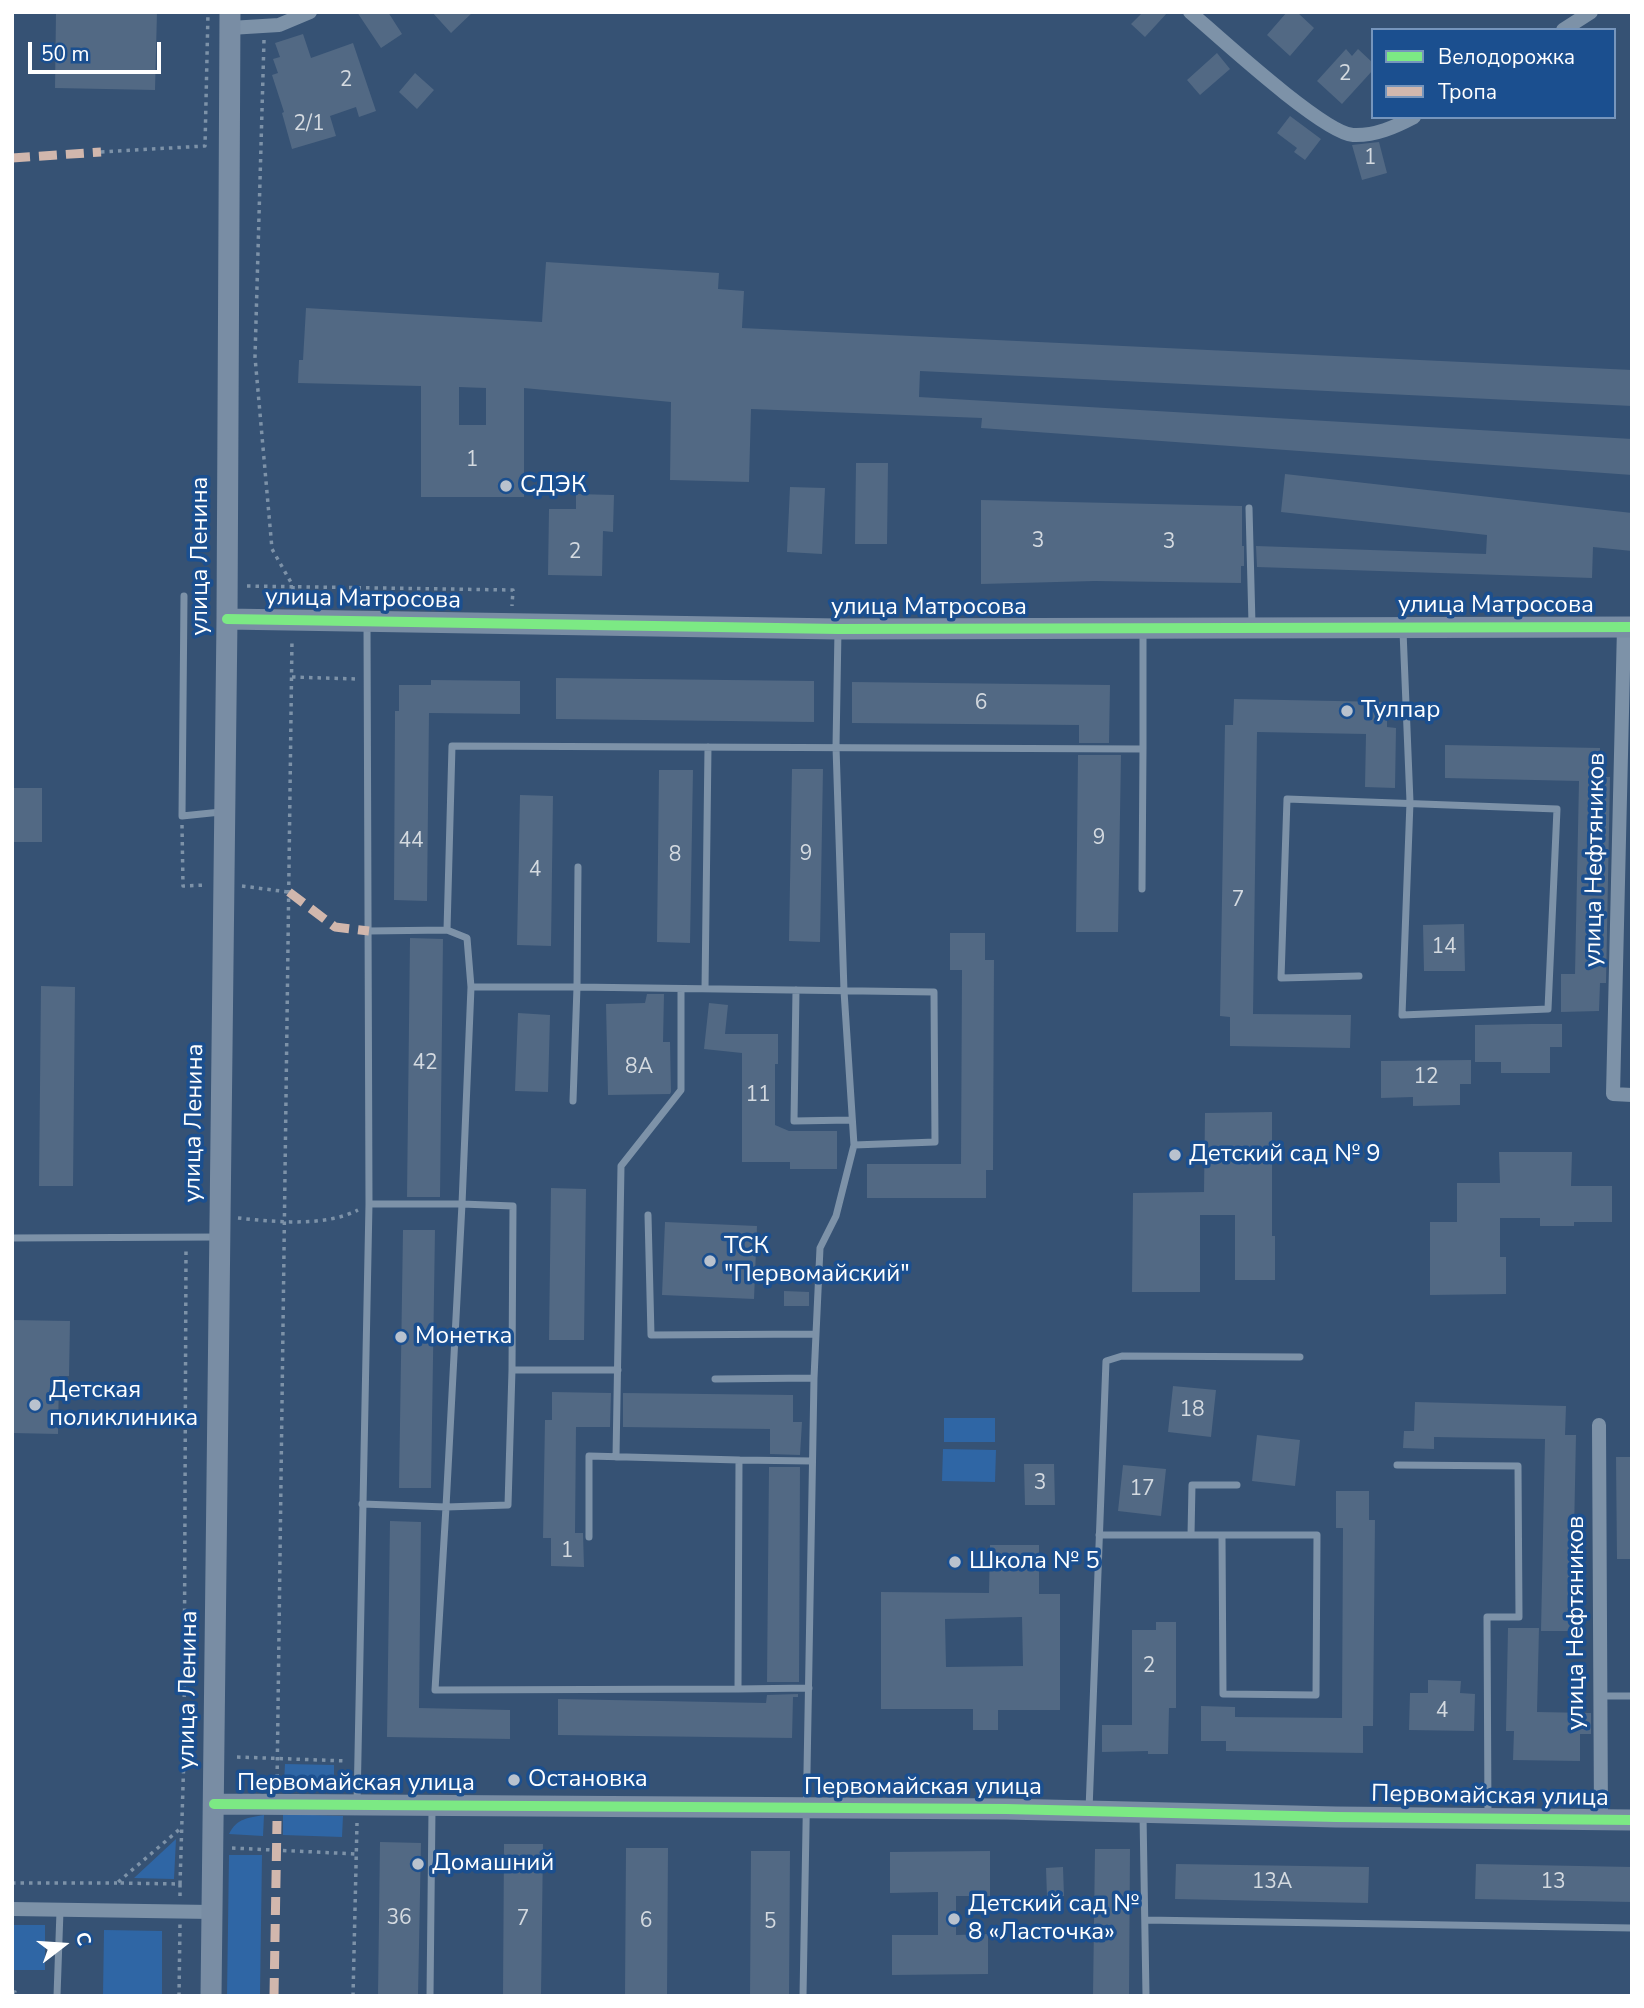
<!DOCTYPE html>
<meta charset="utf-8">
<style>
body{margin:0}
#map{position:relative;width:1644px;height:2008px;overflow:hidden;background:#365274;font-family:"Nunito Sans",sans-serif}
canvas{display:block}
.frame{position:absolute;inset:0;border:14px solid #fff;pointer-events:none}
.legend{position:absolute;left:1371px;top:28px;width:245px;height:91px;box-sizing:border-box;background:#1b4f8f;border:2px solid #7695bc;margin:0;padding:9px 12px;list-style:none;font-size:21px;color:#fff}
.legend li{display:flex;align-items:center;gap:14px;height:35px}
.legend b{width:35px;border:2px solid #7695bc}
.north{position:absolute;left:28px;top:1910px;width:70px;height:70px;-webkit-text-stroke:5px #1b4f8f;paint-order:stroke;rotate:73deg;font-size:19px;font-weight:700;line-height:28px;text-align:center;color:#fff}
.north::after{content:'';display:block;margin:auto;width:24px;height:32px;background:#fff;clip-path:polygon(50% 0,100% 100%,50% 72%,0 100%)}
.scale{position:absolute;left:28px;top:42px;width:133px;height:32px;box-sizing:border-box;border:4px solid #fff;border-top:0;padding-left:9px;font-size:21px;line-height:24px;white-space:nowrap;color:#fff;-webkit-text-stroke:5px #1b4f8f;paint-order:stroke}
</style>
<div id="map">
<canvas width="1644" height="2008"></canvas>
<div class="frame"></div>
<ul class="legend">
<li><b style="height:9px;background:#7ce984"></b>Велодорожка</li>
<li><b style="height:9px;background:#d1b7ad"></b>Тропа</li>
</ul>
<div class="north">С</div>
<div class="scale">50 m</div>
</div>
<script>
const ctx = document.querySelector('canvas').getContext('2d');
ctx.lineJoin = 'round';
function fillPath(path, color) { ctx.fillStyle = color; ctx.fill(path, 'evenodd'); }
function stroke(path, color, width, dash) { ctx.strokeStyle = color; ctx.lineWidth = width; ctx.lineCap = dash ? 'butt' : 'round'; ctx.setLineDash(dash || []); ctx.stroke(path); }
function label(font, color, halo, rows, align = 'center') {
  ctx.font = font + ' "Nunito Sans",sans-serif'; ctx.lineWidth = 7; ctx.setLineDash([]); ctx.textBaseline = 'middle'; ctx.strokeStyle = halo; ctx.fillStyle = color; for (const [text, x, y, turn = 0] of rows) {
    ctx.save(); ctx.translate(x, y); ctx.rotate((+turn || 0) * Math.PI / 180); ctx.textAlign = isNaN(turn) ? turn : align; if (halo) ctx.strokeText(text, 0, 0); ctx.fillText(text, 0, 0); ctx.restore();
  }
}
fillPath(new Path2D(`
 M944 1418H995V1442H944Z
 M943 1449 996 1450 995 1482 942 1481Z
 M285 1764 334 1765V1784L284 1783Z
 M283 1814 343 1816 342 1837 283 1835Z
 M264 1815 263 1836 229 1834C237 1818 248 1818 264 1815Z
 M176 1839 174 1879 134 1878Z
 M229 1855H262L260 1996H227Z
 M12 1925H45V1970H12Z
 M104 1930 162 1931V1996H103Z`), '#2f66a5');
fillPath(new Path2D(`
 M56 12H157L155 90 55 88Z
 M357 12H388L402 34 381 48Z
 M432 12H473L451 33Z
 M1143 12H1168L1145 37 1131 24Z
 M1287 12H1297L1314 28 1290 56 1267 35Z
 M303 34 311 58 353 43 376 111 359 117 356 107 330 116 336 136 292 149 282 113 284 112 272 75 278 73 273 59 280 57 275 43Z
 M1346 49 1352 56 1358 49 1373 63V70L1342 104 1317 81Z
 M1217 53 1230 69 1200 95 1187 80Z
 M415 73 434 90 417 109 399 92Z
 M1290 116 1321 139 1305 160 1294 152 1297 148 1277 133Z
 M1379 142 1387 173 1362 180 1352 145Z
 M546 262 719 273 718 289 744 291 742 328 1632 370V406L920 371 919 397 1632 439V475L981 428 982 418 751 409 749 482 670 480 671 402 524 388V497H421V386L298 383 299 360H303L306 308 542 322ZM459 387 486 388V425H459Z
 M856 463H888L887 544H855Z
 M1285 474 1632 513V551L1593 547 1592 578 1257 567 1256 546 1486 554 1487 535 1281 512Z
 M790 487 825 488 822 554 787 552Z
 M576 494 614 495 613 532 603 531 602 576 548 575 549 509H576Z
 M981 500 1242 506V546H1244V566H1241V583L1095 581 981 584Z
 M556 678 814 681V722L556 719Z
 M431 680 520 681V714L429 713 427 901 394 900 395 711H399V685H431Z
 M852 682 1110 685 1109 743H1079V725L852 723Z
 M1234 699 1387 702V727L1396 728 1395 788 1365 787 1366 734 1257 732 1253 1014 1351 1015 1350 1048 1230 1046V1017L1220 1016 1225 725H1233Z
 M1445 745 1600 748V777H1610L1606 983H1600L1599 1011 1561 1012V974H1575L1579 781 1445 778Z
 M1078 755H1121L1118 932H1076Z
 M792 769H823L820 942 789 941Z
 M659 770H693L690 943 657 942Z
 M12 788H42V842H12Z
 M520 795 553 796 551 946 517 945Z
 M1464 924 1465 971H1424L1423 925Z
 M950 933H985V960H994L993 1170H986V1198H867V1164H961L962 970H950Z
 M410 938 443 939 440 1197H407Z
 M41 986 75 987 73 1186H39Z
 M647 994H664L663 1042H670L671 1092 670 1094 608 1095 606 1004 645 1003Z
 M709 1003 728 1005 725 1034H778V1064H775V1125L789 1131H837V1169H790V1162H742V1053L704 1049Z
 M518 1013 550 1015 548 1092 515 1091Z
 M1531 1024H1562V1047H1550V1073H1501V1062H1475V1025Z
 M1471 1060V1084H1460V1105L1413 1106V1097L1381 1098V1061Z
 M1272 1112V1236H1275V1280H1235V1215H1200V1292H1132L1133 1193 1204 1192 1205 1113Z
 M1499 1152H1572L1571 1186H1612V1222H1574V1226H1540V1218H1500V1257H1506V1294L1430 1295V1222H1457V1183H1500Z
 M551 1188 586 1189 584 1340H549Z
 M665 1222 757 1226 754 1299 662 1295Z
 M403 1230H435L431 1488H399Z
 M784 1291 809 1292V1306H784Z
 M12 1320 70 1321 69 1376H59L58 1434 12 1433Z
 M1173 1386 1216 1390 1211 1437 1168 1432Z
 M552 1392 611 1393 610 1427H576L575 1533H583L584 1567 551 1566V1538H543L545 1420H552Z
 M623 1393 793 1395V1422H802L800 1455 770 1454V1429L623 1427Z
 M1415 1402 1566 1406 1565 1435H1576L1572 1631H1541L1545 1439 1434 1437V1449L1403 1448 1404 1431H1414Z
 M1257 1435 1300 1440 1295 1486 1252 1481Z
 M1616 1457H1632V1559H1617Z
 M1024 1464H1054L1055 1505H1025Z
 M1123 1465 1166 1469 1161 1516 1118 1511Z
 M769 1467H800L799 1682H767Z
 M1336 1491H1369V1520H1375L1373 1726H1363V1753L1226 1751V1741H1201V1706L1235 1707V1717L1342 1718 1343 1528H1336Z
 M390 1521 421 1522 419 1708 510 1710V1739L387 1737Z
 M990 1545H1039V1594H1060V1710H998V1730H973V1709H881V1592L989 1593ZM1022 1617 1023 1666 946 1667 945 1619Z
 M1156 1622H1176V1708H1169L1168 1754H1148V1751L1102 1752V1725H1132V1630H1156Z
 M1508 1628H1539L1537 1712 1591 1713V1734H1580V1761L1513 1760 1514 1731H1506Z
 M1428 1680 1461 1681 1460 1693 1475 1694 1474 1731 1409 1730 1410 1693H1428Z
 M798 1694V1697H793L792 1738 558 1735V1699L766 1703 767 1695Z
 M380 1842 421 1843 418 1996H378Z
 M504 1844H543L541 1996H503Z
 M626 1848H668L667 1996H625Z
 M1095 1849H1130L1129 1996H1093Z
 M751 1851H790L789 1996H750Z
 M990 1851V1896H956V1935L988 1934V1974L892 1975V1935H938V1892L890 1893V1852Z
 M1176 1864 1369 1867 1368 1903 1175 1899Z
 M1476 1864 1632 1867V1902L1475 1899Z
 M1063 1867 1064 1896 1047 1897 1046 1868Z`), '#526984');
stroke(new Path2D(`
 M264 40 255 357 272 549 293 586V603
 M101 152 205 146 208 12
 M247 586 513 590 512 606
 M292 677 356 679
 M182 825 183 886 206 885
 M242 886 288 892
 M238 1218C275 1222 325 1227 358 1210
 M237 1757 347 1761
 M277 1786 292 639
 M232 1848 356 1854
 M12 1883H117
 M180 1884 184 1754 186 1249
 M180 1896V1884L117 1883 181 1828
 M12 1992H15V1996
 M179 1996 180 1924
 M353 1996 357 1823`), '#7d92a8', 3.5, [3.5, 5]);
stroke(new Path2D(`
 M1249 508 1252 624
 M184 596 182 816 221 812
 M1142 889 1143 749
 M447 930 452 746 1143 749V630
 M369 931 447 930 467 938 471 987H577L578 867
 M1359 976 1281 978 1287 799 1557 809 1548 1009 1402 1015 1410 802 1403 631
 M705 989 708 747
 M796 990 794 1121 851 1120
 M573 1101 577 987 934 992 935 1142 854 1145
 M369 1204H462L471 987
 M648 1215 651 1335 816 1334 820 1248 836 1216 854 1145 844 991 836 747 838 630
 M12 1238 218 1237
 M512 1370 508 1505 446 1507 435 1690 738 1689 739 1460 589 1456V1537
 M814 1378 816 1334
 M715 1379 814 1378 803 1996
 M616 1457 621 1166 681 1090V989
 M739 1460 812 1461
 M1397 1465 1518 1466 1519 1617H1487L1488 1818
 M362 1504 446 1507 462 1204 513 1206 512 1370H618
 M1099 1535H1317L1316 1695 1223 1694 1222 1535
 M1191 1535 1192 1485H1237
 M738 1689 809 1688
 M1601 1696H1632
 M357 1804 369 1204 367 622
 M1089 1810 1106 1361 1122 1356 1300 1357
 M1143 1814 1146 1996
 M1145 1920 1632 1928
 M57 1996 60 1911
 M430 1996 432 1809`), '#7d92a8', 7);
stroke(new Path2D(`
 M1190 12C1218 36 1323 133 1353 135 1375 136 1395 127 1414 117
 M230 28 279 25 310 12
 M1563 30 1591 12
 M1624 627 1613 1094 1632 1095
 M1599 1425 1601 1820
 M12 1909 212 1912`), '#7d92a8', 14);
stroke(new Path2D(`
 M227 619 838 629 1632 627
 M214 1804 1006 1809 1336 1817 1632 1820
 M211 1996 227 619 230 12`), '#798da4', 21);
stroke(new Path2D(`
 M12 158 101 152
 M289 892 335 927 369 931
 M274 1996 277 1821`), '#d1b7ad', 9, [18, 9]);
stroke(new Path2D(`
 M227 619 838 629 1632 627
 M214 1804 1006 1809 1336 1817 1632 1820`), '#7ce984', 10);
for (const [x, y, r, color] of [
 [506,486,7,"#b9c2ce"],
 [1347,711,7,"#b9c2ce"],
 [1175,1155,7,"#b9c2ce"],
 [710,1261,7,"#b9c2ce"],
 [401,1337,7,"#b9c2ce"],
 [35,1405,7,"#b9c2ce"],
 [955,1562,7,"#b9c2ce"],
 [514,1780,7,"#b9c2ce"],
 [418,1864,7,"#b9c2ce"],
 [954,1919,7,"#b9c2ce"]
]) { const dot = new Path2D(); dot.arc(x, y, r, 0, 2 * Math.PI); ctx.fillStyle = color; ctx.fill(dot); stroke(dot, '#1b4f8f', 2.5); }
label('21px', '#d4dae0', null, [
 ["2",1345,75],
 ["2",346,81],
 ["2/1",309,125],
 ["1",1370,159],
 ["1",472,461],
 ["3",1038,542],
 ["3",1169,543],
 ["2",575,553],
 ["6",981,704],
 ["9",1099,839],
 ["44",411,842],
 ["9",806,855],
 ["8",675,856],
 ["4",535,871],
 ["7",1238,901],
 ["14",1444,948],
 ["42",425,1064],
 ["8А",639,1068],
 ["12",1426,1078],
 ["11",758,1096],
 ["18",1192,1411],
 ["3",1040,1484],
 ["17",1142,1490],
 ["1",567,1552],
 ["2",1149,1667],
 ["4",1442,1712],
 ["13А",1272,1883],
 ["13",1553,1883],
 ["36",399,1919],
 ["7",523,1920],
 ["6",646,1922],
 ["5",770,1923]
]);
label('24px', '#fff', '#1b4f8f', [
 ["СДЭК",520,486],
 ["Тулпар",1361,711],
 ["Детский сад № 9",1189,1155],
 ["ТСК",724,1247],
 ["\"Первомайский\"",724,1275],
 ["Монетка",415,1337],
 ["Детская",49,1391],
 ["поликлиника",49,1419],
 ["Школа № 5",969,1562],
 ["Остановка",528,1780],
 ["Домашний",432,1864],
 ["Детский сад №",968,1905],
 ["8 «Ласточка»",968,1933]
], 'left');
label('24px', '#fff', '#1b4f8f', [
 ["улица Ленина",201,556,-90],
 ["улица Матросова",363,600,1],
 ["улица Матросова",1496,606],
 ["улица Матросова",929,608],
 ["улица Нефтяников",1596,860,-89],
 ["улица Ленина",195,1123,-89],
 ["улица Нефтяников",1577,1623,-90],
 ["улица Ленина",189,1690,-89],
 ["Первомайская улица",356,1784],
 ["Первомайская улица",923,1788],
 ["Первомайская улица",1490,1797,1]
]);
</script>
